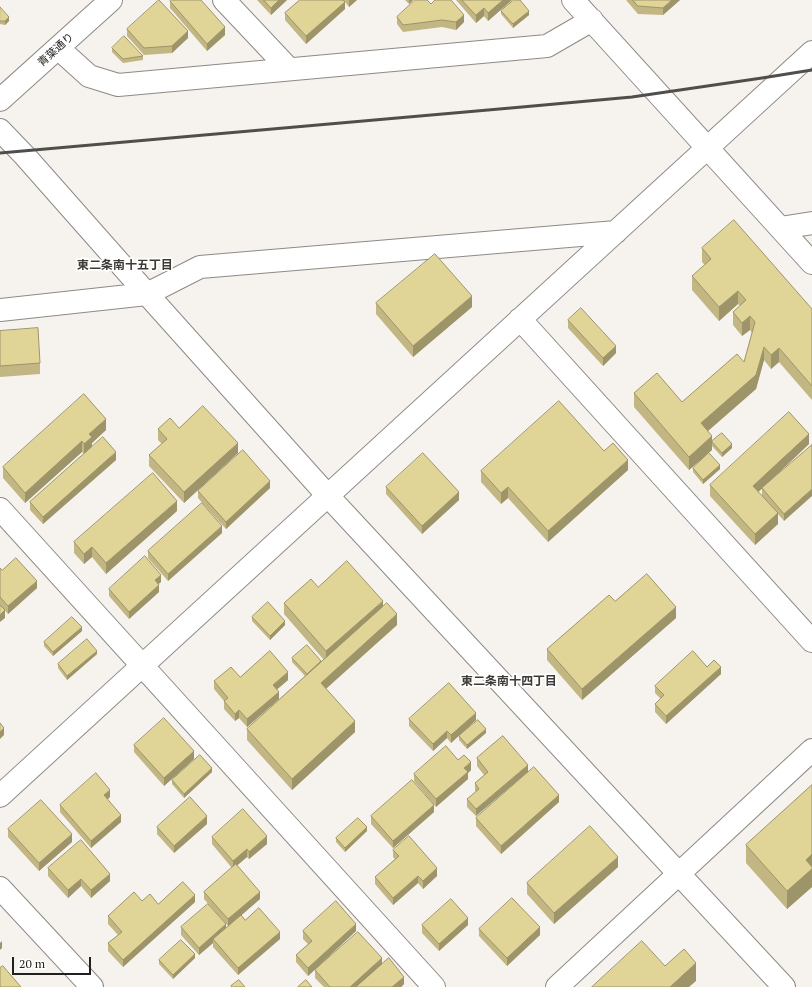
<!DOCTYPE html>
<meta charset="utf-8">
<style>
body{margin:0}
#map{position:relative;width:812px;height:987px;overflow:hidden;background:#f6f2ed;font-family:"PT Serif",serif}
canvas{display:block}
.scale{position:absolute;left:12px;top:957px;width:79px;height:18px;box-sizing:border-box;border:2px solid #21201e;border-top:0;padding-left:5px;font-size:12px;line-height:14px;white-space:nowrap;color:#21201e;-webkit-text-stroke:3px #fff;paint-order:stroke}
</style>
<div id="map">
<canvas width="812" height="987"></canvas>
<div class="scale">20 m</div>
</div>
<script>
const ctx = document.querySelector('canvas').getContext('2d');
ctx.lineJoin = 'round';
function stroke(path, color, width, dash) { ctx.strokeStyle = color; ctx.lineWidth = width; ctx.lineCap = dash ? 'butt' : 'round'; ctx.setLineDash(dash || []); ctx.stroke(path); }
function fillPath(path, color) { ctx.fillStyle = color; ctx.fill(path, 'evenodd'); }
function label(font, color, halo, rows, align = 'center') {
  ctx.font = font + ' "PT Serif","Noto Sans JP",serif'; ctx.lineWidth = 3.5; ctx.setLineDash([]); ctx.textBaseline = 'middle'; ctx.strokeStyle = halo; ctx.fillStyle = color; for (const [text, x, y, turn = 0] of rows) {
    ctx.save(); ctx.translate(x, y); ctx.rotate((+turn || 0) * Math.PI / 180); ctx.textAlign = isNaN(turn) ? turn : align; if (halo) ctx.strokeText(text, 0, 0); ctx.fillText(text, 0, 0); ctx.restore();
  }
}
const minor = new Path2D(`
 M224 0 289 69
 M573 0 812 263
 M58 48 89 76 118 85 547 46 592 20
 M0 100 111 0
 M0 130 25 156 147 294 328 496 784 987
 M780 228 812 223
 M0 310 147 294 200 267 616 232
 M520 319 812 641
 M0 509 434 987
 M0 796 812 52
 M0 888 92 987
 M557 987 812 750`);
stroke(minor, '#8e8a86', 24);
stroke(minor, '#fff', 22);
stroke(new Path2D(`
 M0 153 522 107 632 97 762 78 812 70`), '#504e4c', 3);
fillPath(new Path2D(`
 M257 0H287L271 15Z
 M300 0H357L349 7 345 2V9L306 44 285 20V13Z
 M405 0H413L409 4Z
 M456 0H512L488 21 484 16 476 23Z
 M626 0H680L663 15 638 14Z
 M170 1 225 35 207 51 170 8Z
 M431 4 464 22 456 30 442 27 403 32 397 24V17Z
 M0 7 9 21 5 25 0 24Z
 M501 11 529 15 513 28 501 14Z
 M127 29 188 38 172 53 144 55 127 36Z
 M112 48 143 56V60L123 63 112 52Z
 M702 248 812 309V400L779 362 771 369 764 360 756 389 708 431 712 441 732 448 722 457 712 446V450L689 470 634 407V393L682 402 744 362 752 333 750 330 742 336 733 325V312L740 306 738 304 719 321 692 290V276L705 265 702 262Z
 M376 303 472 307 413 357 376 314Z
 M568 320 616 353 603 366 568 328Z
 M0 331 40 363V374L0 377Z
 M179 428 238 453 184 503 149 466V455L162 444 158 440V429Z
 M106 430 92 443V447L116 460 43 524 30 510V502L84 454 82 452 25 503 3 478V467Z
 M809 444 767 484 812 445 784 521 778 514V524L755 545 710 496V485ZM762 489V496L758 492Z
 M693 468 720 469 703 484 693 472Z
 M628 470 548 542 508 498 501 504 481 482V471Z
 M386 487 459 500 422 534 386 494Z
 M270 488 226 529 198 498V491Z
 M177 511 106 574 92 557 84 564 74 553V542Z
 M222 533 168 581 148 558V551Z
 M0 568 2 570 37 588 8 614 0 605Z
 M161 582 158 584 159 592 129 619 109 596V589Z
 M318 587 383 607 397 625 326 689 355 732 292 790 247 740V729L305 676 292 662V658L321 662 324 660 284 614V603Z
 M615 601 676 618 582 700 547 660V649Z
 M252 617 285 625 270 640 252 621Z
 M82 631 53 656 44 646V642Z
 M97 654 67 680 58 668V664Z
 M707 667 721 674 666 724 655 712V704L661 699 655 693V686Z
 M240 677 288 680 277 689 279 699 247 727 239 718 235 721 224 709V701L214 689V681Z
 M409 719 476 720 451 743 447 738 433 751 409 726Z
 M486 733 467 749 459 740V736Z
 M503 736 476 816 467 807V799L476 792 475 791V783L484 775 477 766V758Z
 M134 745 194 759 164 786 134 752Z
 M458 760 471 770 468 773V779L436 807 414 781V774Z
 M212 772 184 798 172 784V780Z
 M812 785V887L787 909 746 863V845Z
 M110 797 107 799 121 822 91 848 60 812V805Z
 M559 802 501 854 476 826V818Z
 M434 812 393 848 371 824V816Z
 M207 824 174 853 157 834V827Z
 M8 829 72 842 39 871 8 837Z
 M367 831 345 852 336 842V838Z
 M212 837 267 844 249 859 247 857 237 865 260 899 241 915 245 920 280 939 238 975 213 947V943L199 955 181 935V927L226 929 228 926 204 899V892L232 868 212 844Z
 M393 850 437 876 423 889 418 883 393 905 375 884V877L395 859 393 857Z
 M618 867 554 924 527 894V883Z
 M48 868 110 881 91 898 81 886 68 898 48 876Z
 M142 901 158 904 195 902 123 967 108 951V943L118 935 108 924V916Z
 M422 925H468L439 951 422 933Z
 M479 929 540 935 507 966 479 936Z
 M303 931H356L308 976 296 962V955L308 944 303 939Z
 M195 958 173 979 159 964V960Z
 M382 964 404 984 401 987H324L315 978V970Z`), '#c2b682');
fillPath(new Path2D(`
 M279 0H287L271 15V8Z
 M349 0H357L349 7Z
 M409 0H413L409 4Z
 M503 0H512L488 21V13Z
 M672 0H680L663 15V8Z
 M345 2V9L306 44V36Z
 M484 8V16L476 23V15Z
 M529 11V15L513 28V24Z
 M464 15V22L456 30V22Z
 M9 17V21L5 25V21Z
 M225 27V35L207 51V44Z
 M188 31V38L172 53V46Z
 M738 291V304L719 321V307Z
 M472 296V307L413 357V346Z
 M750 316V330L742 336V323Z
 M616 346V353L603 366V358Z
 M764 347V360L756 389 701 437V423Z
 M779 348V362L771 369V355Z
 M106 419V430L92 443V448L84 455V444L89 434Z
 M809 434V444L753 497V486Z
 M712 436V450L689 470V457Z
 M82 441V452L25 503V493Z
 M238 443V453L184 503V492Z
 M732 444V448L722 457V453Z
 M116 452V460L43 524V517Z
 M628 460V470L548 542V531Z
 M720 465V469L703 484V480Z
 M270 481V488L226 529V522Z
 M508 487V498L501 504V493Z
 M812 489V496L784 521V514Z
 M459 492V500L422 534V526Z
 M177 501V511L106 574V563Z
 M778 513V524L755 545V534Z
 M222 526V533L168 581V574Z
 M92 547V557L84 564V554Z
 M161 575V582L155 587V580Z
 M37 581V588L8 614V606Z
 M159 585V592L129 619V612Z
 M383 601V612L326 662V651Z
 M676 607V618L582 700V689Z
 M5 610V618L0 622V615Z
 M397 614V625L321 693V683Z
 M285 621V625L270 640V636Z
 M82 627V631L53 656V652Z
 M97 651V654L67 680V676Z
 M321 661V665L307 678V674Z
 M721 667V674L666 724V716Z
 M288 672V680L273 693V685Z
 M279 692V699L247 727V719Z
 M239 710V718L235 721V714Z
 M476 713V720L451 743V735Z
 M355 721V732L292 790V779Z
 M4 728V735L0 739V732Z
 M486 729V733L467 749V745Z
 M447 731V738L433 751V744Z
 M194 751V759L164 786V778Z
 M471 762V770L468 773V779L436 807V799L464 768Z
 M528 765V772L476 816V809Z
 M212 768V772L184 798V794Z
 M110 790V797L104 803V795Z
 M559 795V802L501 854V846Z
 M434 805V812L393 848V841Z
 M121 815V822L91 848V841Z
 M207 816V824L174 853V846Z
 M367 827V831L345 852V848Z
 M72 834V842L39 871V863Z
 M267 836V844L249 859V852Z
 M247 849V857L233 869V861Z
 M812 854V887L787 909V891L806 860Z
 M618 857V867L554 924V913Z
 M437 868V876L423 889V881Z
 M110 874V881L91 898V890Z
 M418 876V883L393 905V898Z
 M81 879V886L68 898V890Z
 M260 892V899L228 927V919Z
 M195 895V902L123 967V960Z
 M468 918V925L439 951V944Z
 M226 924V932L213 939V943L199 955V948Z
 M356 924V931L308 976V968Z
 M540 927V935L507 966V958Z
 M280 932V939L238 975V968Z
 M2 941V948L0 950V943Z
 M195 954V958L173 979V975Z
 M382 958V966L358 987H350Z
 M696 963V981L689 987H670Z
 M404 977V984L401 987H392Z`), '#9e946a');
const building = new Path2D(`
 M159 0 188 31 172 46 144 48 127 29Z
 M171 0H201L225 27 207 44 170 1Z
 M264 0H279L271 8Z
 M300 0H343L345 2 306 36 285 13Z
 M415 0H427L431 4 435 0H451L464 15 456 22 442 20 403 25 397 17Z
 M462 0H503L488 13 484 8 476 15Z
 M514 0H520L529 11 513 24 501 11Z
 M633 0H672L663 8 638 6Z
 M0 7 9 17 5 21H0Z
 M124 36 143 56 123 59 112 48Z
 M734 220 812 309V386L779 348 771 355 764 347 756 375 701 423 712 436 689 457 634 393 657 373 682 402 737 354 744 362 755 322 750 316 742 323 733 312 746 300 738 291 719 307 692 276 711 259 702 248Z
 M435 254 472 296 413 346 376 303Z
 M581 308 616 346 603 358 568 320Z
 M38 328 40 363 0 366V331Z
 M84 394 106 419 89 434 92 437 84 444 82 441 25 493 3 467Z
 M559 401 604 451 613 443 628 460 548 531 508 487 501 493 481 471Z
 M203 406 238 443 184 492 149 455 167 439 158 429 170 418 179 428Z
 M789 412 809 434 753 486 778 513 755 534 710 485Z
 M722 433 732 444 722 453 712 442V441Z
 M103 437 116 452 43 517 30 502Z
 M812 445V489L784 514 762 488Z
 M243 450 270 481 226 522 198 491Z
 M423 453 459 492 422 526 386 487Z
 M709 453 720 465 703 480 693 468Z
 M153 473 177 501 106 563 92 547 84 554 74 542Z
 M202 503 222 526 168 574 148 551Z
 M145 556 161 575 155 580 159 585 129 612 109 589Z
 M16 558 37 581 8 606 0 597V568L2 570Z
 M347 561 383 601 326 651 284 603 311 579 318 587Z
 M647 574 676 607 582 689 547 649 609 595 615 601Z
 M268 602 285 621 270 636 252 617Z
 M387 603 397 614 321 683 355 721 292 779 247 729Z
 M0 605 5 610 0 615Z
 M72 617 82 627 53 652 44 642Z
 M87 639 97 651 67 676 58 664Z
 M307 645 321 661 307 674 292 658Z
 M270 651 288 672 273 685 279 692 247 719 239 710 235 714 224 701 228 698 214 681 231 667 240 677Z
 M693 651 707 667 714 660 721 667 666 716 655 704 664 695 655 686Z
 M449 683 476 713 451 735 447 731 433 744 409 719Z
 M164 718 194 751 164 778 134 745Z
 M478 720 486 729 467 745 459 736Z
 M0 723 4 728 0 732Z
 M503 736 528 765 476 809 467 799 479 789 475 783 488 772 477 758Z
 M446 746 458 760 464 755 471 762 464 768 468 772 436 799 414 774Z
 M200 755 212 768 184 794 172 780Z
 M534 767 559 795 501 846 476 818Z
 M96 773 110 790 104 795 121 815 91 841 60 805Z
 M412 780 434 805 393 841 371 816Z
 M812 785V854L806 860 812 867V869L787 891 746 845Z
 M190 797 207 816 174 846 157 827Z
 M41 800 72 834 39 863 8 829Z
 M243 809 267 836 249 852 247 849 233 861 212 837Z
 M358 818 367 827 345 848 336 838Z
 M590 826 618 857 554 913 527 883Z
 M409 836 437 868 423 881 418 876 393 898 375 877 399 856 393 850Z
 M81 840 110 874 91 890 81 879 68 890 48 868Z
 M236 864 260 892 228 919 204 892Z
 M183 882 195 895 123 960 108 943 122 932 108 916 134 892 142 901 150 894 158 904Z
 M512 898 540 927 507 958 479 929Z
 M451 899 468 918 439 944 422 925Z
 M336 901 356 924 308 968 296 955 312 941 303 931Z
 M208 904 226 924 199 948 181 927Z
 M259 908 280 932 238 968 213 939 241 915 245 920Z
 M358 932 382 958 350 987H330L315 970Z
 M181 940 195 954 173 975 159 960Z
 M642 941 665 966 684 949 696 963 670 987H592Z
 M389 958 404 977 392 987H356Z
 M3 966 21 987H0V968Z
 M239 980 245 987H232L231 986Z
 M306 980 312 987H298Z`);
fillPath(building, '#e1d497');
stroke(building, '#9e946a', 1);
label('11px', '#21201e', '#fff', [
 ["青葉通り",56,50,-42]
]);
label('bold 12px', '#3d3a36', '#fff', [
 ["東二条南十五丁目",125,266],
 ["東二条南十四丁目",509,682]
]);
</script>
